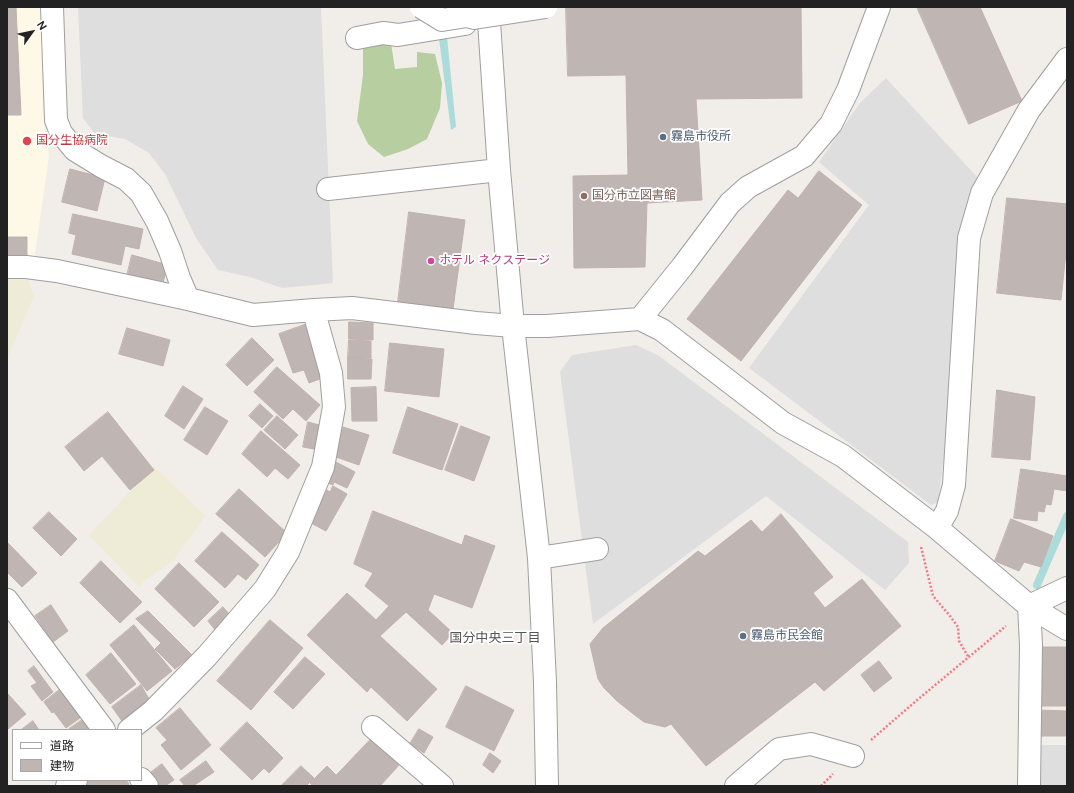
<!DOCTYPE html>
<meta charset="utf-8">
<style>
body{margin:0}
#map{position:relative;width:1074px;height:793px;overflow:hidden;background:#f1ede9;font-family:"DM Sans","Noto Sans JP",sans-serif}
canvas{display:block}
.frame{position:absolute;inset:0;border:8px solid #222;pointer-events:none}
.legend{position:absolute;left:12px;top:729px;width:130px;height:52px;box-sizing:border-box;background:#fff;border:1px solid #a7a7a7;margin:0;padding:5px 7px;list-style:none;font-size:12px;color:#222}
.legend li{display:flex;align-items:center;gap:8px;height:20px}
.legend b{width:20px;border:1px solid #a7a7a7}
.north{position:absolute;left:12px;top:12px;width:40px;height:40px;-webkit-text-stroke:3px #fff;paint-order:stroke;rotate:57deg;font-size:11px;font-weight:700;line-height:16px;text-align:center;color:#222}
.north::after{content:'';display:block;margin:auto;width:14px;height:18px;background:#222;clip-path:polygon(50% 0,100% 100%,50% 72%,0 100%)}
</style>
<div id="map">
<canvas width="1074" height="793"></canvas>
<div class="frame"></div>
<ul class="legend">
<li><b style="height:5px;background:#fff"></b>道路</li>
<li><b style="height:11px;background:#bfb5b2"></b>建物</li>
</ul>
<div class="north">N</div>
</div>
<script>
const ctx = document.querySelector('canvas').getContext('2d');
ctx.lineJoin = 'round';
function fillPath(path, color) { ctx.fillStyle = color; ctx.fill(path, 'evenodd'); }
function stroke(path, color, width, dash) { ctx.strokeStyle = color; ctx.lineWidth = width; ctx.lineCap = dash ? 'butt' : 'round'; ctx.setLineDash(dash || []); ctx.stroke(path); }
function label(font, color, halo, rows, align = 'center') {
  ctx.font = font + ' "DM Sans","Noto Sans JP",sans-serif'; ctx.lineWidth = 3.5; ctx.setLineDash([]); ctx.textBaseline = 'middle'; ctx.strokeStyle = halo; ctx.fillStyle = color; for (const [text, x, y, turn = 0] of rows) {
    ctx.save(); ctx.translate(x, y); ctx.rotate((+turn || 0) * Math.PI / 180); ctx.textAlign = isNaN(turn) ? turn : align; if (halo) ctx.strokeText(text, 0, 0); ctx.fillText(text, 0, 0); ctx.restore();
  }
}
fillPath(new Path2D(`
 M7 7H41L44 125 49 156 34 261 7 262Z`), '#fef9e6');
fillPath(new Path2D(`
 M7 279 28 280 34 296 8 356Z
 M154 466 205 516 174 560 144 581 139 587 89 535Z`), '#eeebd6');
fillPath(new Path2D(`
 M390 37 395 69 417 67V52L435 54 442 83 440 108 427 139 408 149 384 157 368 144 357 121 363 75V43Z`), '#b7cea0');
fillPath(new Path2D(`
 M78 7H321L333 283 282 288 250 277 218 270 196 238 165 174 149 153 125 139 95 134 83 118Z
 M886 78 977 177 965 219 950 411 938 502 931 505 749 368 869 205 819 162 860 103Z
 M636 345 659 356 908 542 909 563 885 590 766 496 593 624 560 372 572 355Z
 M1038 745H1067V786H1036Z`), '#dedede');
fillPath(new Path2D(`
 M430 7H444L456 127 451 130 439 39Z`), '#acdbdc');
stroke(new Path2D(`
 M1037 585 1067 516`), '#acdbdc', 8);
const building = new Path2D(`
 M7 7H16L21 115H7Z
 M566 7H801L802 98 696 99 702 200 647 203 645 267 574 268 573 176 628 175 626 75 568 76Z
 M917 7H980L1022 101 969 124Z
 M70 169 105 178 97 211 62 202Z
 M819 171 862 205 741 361 687 319 788 190 798 198Z
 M1007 198 1067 204V242L1061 300 997 293Z
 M409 212 465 220 453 309 398 302Z
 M73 214 143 229 139 249 125 246 121 265 72 254 76 235 69 233Z
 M7 237H27V258H7Z
 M132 255 168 265 162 286 127 276Z
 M349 322 373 323V340L349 339Z
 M307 324 325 377 309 383 304 370 293 373 279 334Z
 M127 328 170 340 163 366 119 354Z
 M252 338 274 360 247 386 226 365Z
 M349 340 371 341V358H348Z
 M390 343 444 349 439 397 385 391Z
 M348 358 372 359 371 379H348Z
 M277 367 320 405 306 421 293 409 283 419 254 392Z
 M183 386 203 399 184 429 165 416Z
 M376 387 377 421H352L351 388Z
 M997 390 1035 397 1030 460 992 457Z
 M260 404 273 416 262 428 249 416Z
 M205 407 228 421 207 455 184 440Z
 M408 407 458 424 442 470 393 453Z
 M108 412 154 470 130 490 102 456 84 471 65 447Z
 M277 416 298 435 285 449 264 430Z
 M308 422 323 426 319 450 303 447Z
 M461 426 490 437 474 481 445 470Z
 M343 427 369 435 359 465 333 456Z
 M261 431 300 465 288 479 275 468 267 477 242 454Z
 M336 462 355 472 347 488 334 482 333 485 326 482Z
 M1021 469 1067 476V491L1054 489 1051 505 1046 504 1044 512 1038 511 1037 521 1014 518Z
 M333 486 347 494 326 531 309 522 327 490 330 492Z
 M239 489 287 533 265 557 216 514Z
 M373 511 462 545 465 535 495 546 472 608 434 594 428 610 453 633 442 645 406 612 380 636 437 689 407 721 371 687 367 692 307 635 347 593 376 620 389 606 365 586 373 573 354 564Z
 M49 512 77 539 61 556 33 528Z
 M781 514 833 577 813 593 825 608 862 579 901 626 824 691 815 682 706 766 671 724 665 727 644 722 636 716 617 701 604 688 598 679 590 644 603 628 698 551 705 556 751 520 762 532Z
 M1011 519 1053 536 1041 567 1024 562 1019 571 995 561Z
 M222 532 259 565 246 580 238 574 225 588 195 561Z
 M7 542 37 573 22 587 7 572Z
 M101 561 142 602 120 623 80 583Z
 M179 563 219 602 194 627 155 589Z
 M51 605 68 631 53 642 35 616Z
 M223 607 230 615 216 631 208 621Z
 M148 611 192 655 175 669 155 649 161 643 136 619Z
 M270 620 303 648 251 710 217 681Z
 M134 625 172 671 147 691 110 645Z
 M1041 647H1066L1067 706H1040Z
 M111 653 136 684 110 704 86 675Z
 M305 657 325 674 293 709 274 692Z
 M879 661 892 678 874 692 861 675Z
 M34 666 53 692 42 701 31 686 37 683 28 671Z
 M141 685 149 699 122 721 112 707Z
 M466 686 514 710 494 751 446 727Z
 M63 687 72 699 52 713 44 702Z
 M7 693 26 714 8 729 7 728Z
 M72 699 84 715 66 728 54 712Z
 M180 708 211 745 181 770 161 745 167 740 156 728Z
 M1038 710 1067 711V736H1037Z
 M85 718 94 730H69V729Z
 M33 721 39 730H21Z
 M247 722 283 758 269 773 264 768 252 780 220 749Z
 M419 729 433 737 424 753 410 744Z
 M372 738 400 764 380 786H313L310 783 327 766 336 775Z
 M490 753 501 761 493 773 483 765Z
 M206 761 214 772 193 786H185L180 780Z
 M162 764 174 780 165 786H158L149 774Z
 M301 766 314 778 306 786H281Z
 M90 780H126L129 784 127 786H83L82 785Z`);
fillPath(building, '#bfb5b2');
stroke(building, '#c2b1ac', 1);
const minor = new Path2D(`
 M52 7 56 120 61 133 75 150 101 166 126 179 141 193 157 221 170 251 179 278 188 299 253 315 314 310 352 308 476 323 513 326H547L640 319 662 330 783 423 843 456 937 528 1029 606 1067 629
 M488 7 499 170 513 326 539 558 545 682 547 786
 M357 38 383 33 398 35 465 24
 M328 189 499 170
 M7 267H26L57 271 188 299
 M640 319 682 267 730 203 748 187 804 156 831 124 848 90 879 7
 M937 528 947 511 954 485 969 238 982 193 1029 110 1067 59
 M539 558 597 549
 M7 600 104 730
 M1029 606 1067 588
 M373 727 442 786
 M129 730 153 711 207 656 265 589 288 552 323 467 334 407 331 373 317 323 314 310
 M141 779 147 786
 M67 786 76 780
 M736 786 779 749 811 744 853 756
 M1029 786 1031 645 1029 606`);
stroke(minor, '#9f9f9f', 24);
stroke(new Path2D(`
 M921 547 933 596 950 616 958 627 959 641 969 658
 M871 740 916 701 1006 626
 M821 786 833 774`), '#f27985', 2.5, [2, 2]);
stroke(minor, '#fff', 22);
const minorBridge = new Path2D(`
 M421 7 442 20 467 16 474 18 546 7`);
stroke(minorBridge, '#9f9f9f', 24, []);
stroke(minorBridge, '#fff', 22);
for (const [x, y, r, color] of [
 [663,137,4,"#5c6f8a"],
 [27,141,5,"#e0444e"],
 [584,196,4,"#8d6e63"],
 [431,261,4,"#d1479c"],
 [743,636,4,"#5c6f8a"]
]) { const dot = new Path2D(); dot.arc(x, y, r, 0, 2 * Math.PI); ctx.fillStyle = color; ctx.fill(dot); stroke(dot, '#fff', 1.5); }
label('12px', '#4e5e75', '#fff', [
 ["霧島市役所",671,137],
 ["霧島市民会館",751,636]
], 'left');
label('12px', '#be3a42', '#fff', [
 ["国分生協病院",36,141]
], 'left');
label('12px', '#785e54', '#fff', [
 ["国分市立図書館",592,196]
], 'left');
label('12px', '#b23c85', '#fff', [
 ["ホテル ネクステージ",439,261]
], 'left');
label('13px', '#555', '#fff', [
 ["国分中央三丁目",495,639]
]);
</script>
